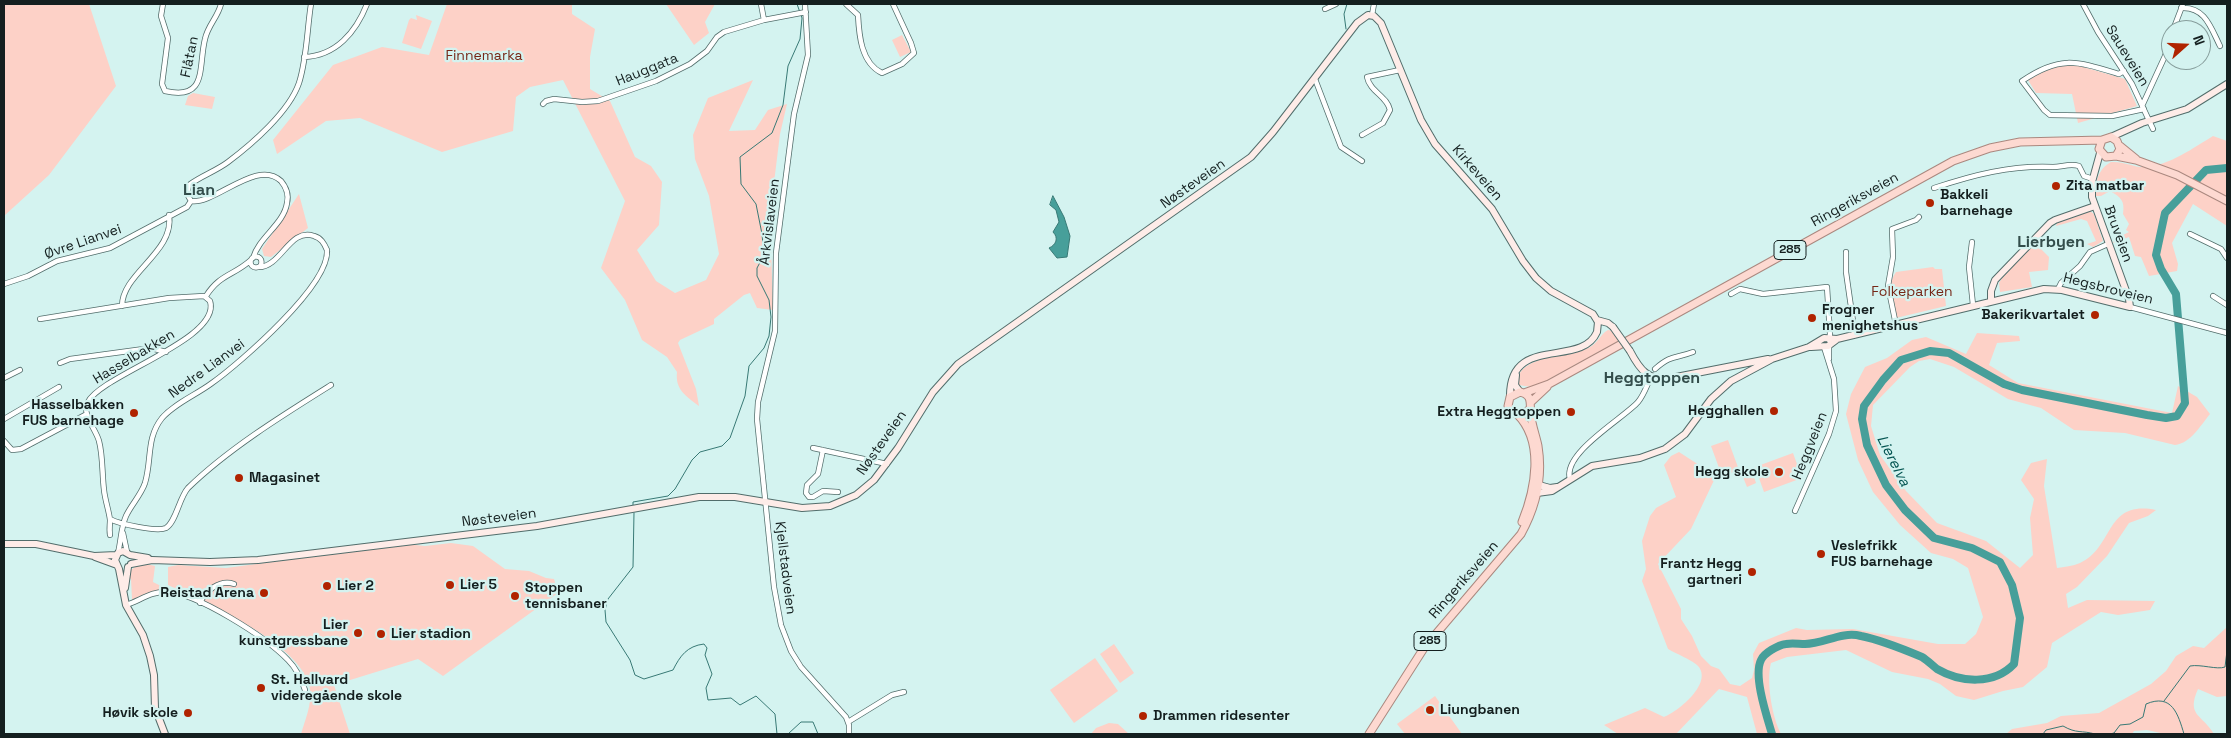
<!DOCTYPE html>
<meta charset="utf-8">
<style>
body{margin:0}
#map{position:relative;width:2231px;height:738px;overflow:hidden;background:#d4f3f0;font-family:"Space Grotesk",sans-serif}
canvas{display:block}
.frame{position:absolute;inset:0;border:5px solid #141f1f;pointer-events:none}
.north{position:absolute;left:2161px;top:20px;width:50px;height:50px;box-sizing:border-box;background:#d4f3f0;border:1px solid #879e9c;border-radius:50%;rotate:70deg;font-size:14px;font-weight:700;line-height:20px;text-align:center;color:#141f1f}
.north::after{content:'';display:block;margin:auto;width:18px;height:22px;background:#b02300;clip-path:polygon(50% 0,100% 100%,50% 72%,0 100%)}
</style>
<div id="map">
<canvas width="2231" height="738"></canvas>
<div class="frame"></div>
<div class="north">N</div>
</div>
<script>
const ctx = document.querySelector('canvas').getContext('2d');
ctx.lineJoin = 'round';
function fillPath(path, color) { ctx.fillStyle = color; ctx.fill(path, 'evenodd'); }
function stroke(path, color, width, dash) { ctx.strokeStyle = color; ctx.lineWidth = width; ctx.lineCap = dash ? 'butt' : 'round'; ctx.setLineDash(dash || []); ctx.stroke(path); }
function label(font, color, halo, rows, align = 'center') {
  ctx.font = font + ' "Space Grotesk",sans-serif'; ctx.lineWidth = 4.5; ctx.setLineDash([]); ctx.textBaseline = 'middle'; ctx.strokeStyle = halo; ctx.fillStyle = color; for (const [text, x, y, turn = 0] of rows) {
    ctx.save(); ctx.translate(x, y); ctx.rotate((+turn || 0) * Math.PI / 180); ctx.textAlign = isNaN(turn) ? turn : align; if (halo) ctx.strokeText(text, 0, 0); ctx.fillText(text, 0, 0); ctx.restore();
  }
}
fillPath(new Path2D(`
 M4 4H89L116 86 49 175 4 216Z
 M447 4H572V14L595 29 590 57V89L610 101 635 157 651 166 662 182 659 225 637 250 656 281 675 293 706 280 719 254 709 196 695 159 693 135 708 98 753 80 729 131 755 130 768 110 787 104 780 134 770 215 773 310 757 308 750 293 744 295 714 319V324L680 340 678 343 696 389 699 406C686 396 675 390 677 372L667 357 642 340 625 300 601 268 625 201 563 80 530 87 516 97 513 131 442 152 360 118 326 121 277 154 273 140 333 65 382 47 429 55Z
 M666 4H715L705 22 709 33 694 45Z
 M416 15 432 21 421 49 402 43 409 20 411 18 417 20Z
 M902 35 911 52 900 57 892 40Z
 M2073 64 2125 79 2137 106 2078 123 2072 94 2036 93 2028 80 2049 67Z
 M193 93 215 97 212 109 185 105 188 96Z
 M2213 136 2227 141V226L2193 204 2172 243 2178 264 2177 271 2149 276 2141 257 2135 256 2129 237 2113 243 2115 239 2129 232 2126 230 2129 224 2123 214C2125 201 2121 197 2110 191L2101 196H2096C2095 182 2098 169 2111 162 2124 161 2135 168 2146 167 2168 166 2195 147 2213 136Z
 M299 194 308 228 271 257 264 256 262 249Z
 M2090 211 2094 214 2103 241 2093 247 2087 244 2096 241 2087 221 2081 219 2056 226 2057 223Z
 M2035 243 2049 257 2048 270 2029 272 2032 287 2000 292 1999 283 2002 278Z
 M1933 267 1935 269H1942L1946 306 1896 318C1892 302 1886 286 1896 272Z
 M1608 330 1613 331 1620 340 1542 383 1531 387 1519 385C1511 357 1570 355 1588 348 1598 344 1600 334 1608 330Z
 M1977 333 2019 336 2020 341 1997 343 1989 365 2018 383 2172 413 2178 386 2197 397 2210 414C2200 426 2191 443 2175 445L2125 433 2074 430 2041 408 2008 399 1954 367 1930 359 1919 361 1910 367 1873 405 1871 426 1880 455 1906 491 1937 523 1986 541 2020 568 2033 555 2030 518 2034 499 2021 480 2031 463 2047 459 2044 486 2057 568C2064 567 2073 566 2080 563 2115 547 2104 500 2156 510L2148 516 2129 523 2107 556 2077 587 2066 594 2068 608 2087 600 2155 601 2150 610 2118 615 2101 612 2052 643 2047 667 2023 687 2003 691 1974 700 1956 696 1940 684 1928 679 1892 672 1846 650 1787 657 1771 663C1766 681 1772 717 1781 734H1757L1747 697 1719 689 1676 734H1618L1604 725 1645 708 1664 717C1679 711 1713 683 1698 666 1694 661 1675 653 1668 649L1642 581 1646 569 1642 541 1650 516 1656 508 1676 497 1664 465 1671 456 1679 452 1716 476 1691 529 1658 564 1681 609V619L1692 636 1701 656 1711 666 1719 669 1730 684 1740 686 1752 678 1754 670 1753 654 1759 643 1796 628 1807 630 1853 629 1938 644H1965L1976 634 1983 617 1968 568 1953 559 1931 553 1900 525 1873 492 1858 460 1846 414 1851 394 1865 367 1887 358 1912 340 1926 337 1966 354Z
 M1728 440 1739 470 1722 476 1711 446Z
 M1793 453 1802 478 1764 492 1755 467Z
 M1751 468 1756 483 1747 487 1741 472Z
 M451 543 473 546 505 569 529 571 546 578 554 579 558 593 443 676 418 659 334 685 350 734H301C305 720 312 705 310 689 303 644 206 603 168 585V567L178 565 226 568 406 544 425 546Z
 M147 564 155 566 153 582 163 587 162 589 132 600 131 579 127 578C130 567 138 565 147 564Z
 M2227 627V696L2217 697 2198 689C2186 716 2202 714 2214 734H2165L2147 730 2134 731 2132 734H2006L2012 729 2047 723 2061 716 2099 713 2151 684 2166 671 2176 656 2193 646 2204 648Z
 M1114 644 1134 673 1120 683 1100 654Z
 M1095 658 1118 691 1074 723 1050 690Z
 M1435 696 1462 734H1405L1397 724Z
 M1109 723 1118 724 1129 734H1091L1096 728Z`), '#fdd1c7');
const water = new Path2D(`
 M1053 196 1064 217 1070 236 1067 257 1057 258 1049 248C1056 245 1059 238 1053 232L1059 222 1056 210 1050 205Z`);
fillPath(water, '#479f9a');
stroke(water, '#387975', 1);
stroke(new Path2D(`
 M1346 29 1344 14 1347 4
 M633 506V502L668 496 675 489 692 460 700 452 722 446 730 438 745 396 749 366 764 348 769 336 771 317 769 300 757 276V268L764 255 762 234 756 204 741 184 740 157 772 133 783 105 788 66 800 39 802 18 797 4
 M634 513 633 567 608 599 605 610 606 622 630 660 635 675 644 679 673 670C680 656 687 646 704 644L707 648 705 655 712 674 706 688 708 700 731 698 740 705 756 696 775 714 777 734
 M2164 701 2190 666C2201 664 2217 670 2225 667L2227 651
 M788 734 801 722H813L818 734
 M2043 734 2046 730 2063 726C2077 734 2081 730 2095 734
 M2110 734 2114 733 2120 725 2130 724 2143 717 2146 704C2172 693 2178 714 2184 734`), '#387975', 1);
stroke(new Path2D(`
 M1772 734C1767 717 1753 676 1761 660 1764 653 1778 645 1786 644 1792 643 1799 644 1805 644 1824 644 1841 631 1861 636 1881 640 1903 649 1922 657 1927 660 1932 665 1937 669 1961 683 1994 685 2014 664L2020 618 2012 585 2000 562 1972 548 1934 538 1905 510 1886 485 1867 445 1862 419 1864 406 1883 380 1901 360 1930 351 1949 353 2004 384 2022 390 2147 415 2166 418 2177 416 2185 403 2176 294 2161 269 2156 255 2165 213 2206 170 2227 168`), '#479f9a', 8);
const street = new Path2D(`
 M163 4 161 16 168 38 162 84 165 91C208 101 198 67 205 39 208 25 218 17 221 4
 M761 4 764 20
 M805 4 808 55 794 114 776 253 775 331 758 402 757 419 774 587 781 625 791 651 801 667 846 717 849 725V734
 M846 4 858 15C859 35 861 63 882 73L902 64 914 53 911 43 893 4
 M2083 4 2098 32 2132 84 2153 129
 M2181 8C2205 6 2211 28 2220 46
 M1325 9 1336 4
 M1372 15 1374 4
 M2173 30 2183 4
 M304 57C336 56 356 32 367 4
 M2124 71 2119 74C2076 61 2060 55 2022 81L2044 110 2050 115 2112 116 2144 109
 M1315 79 1341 147 1362 161
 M543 104 546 101 554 99 582 102 598 101 656 81 690 64 707 51 717 37 724 32 764 20 806 12
 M2142 106 2165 56 2171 38
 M1362 135 1383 123 1390 110C1387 96 1370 92 1367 77L1400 70
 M1934 188C1973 175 2011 165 2053 167 2062 167 2070 163 2079 166L2084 176 2093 179
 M191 201 187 194 189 185C201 176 216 171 228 162 252 144 289 112 299 83 307 58 307 29 311 4
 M191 201C215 205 257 158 281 181 286 187 289 195 287 203 284 224 259 237 253 258
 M2190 234 2221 249 2227 258
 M1972 242 1969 267 1973 305
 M1846 252V272L1855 335
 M250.5 262a5.5 5.5 0 1 1 11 0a5.5 5.5 0 1 1-11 0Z
 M4 284 28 276 57 261 110 248 187 207 191 201
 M2058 289 2061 283 2080 266 2090 252 2108 244
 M1731 294 1740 289 1763 294 1827 287 1830 334 1829 340
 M206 296C220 274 233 276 251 260
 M2213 296 2227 305
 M122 306C122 273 175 252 169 215
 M2130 307 2227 333
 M40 319 169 298 204 296 210 301C222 339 101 375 88 402 81 414 96 429 99 441 103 456 102 474 104 490 105 500 109 511 110 520 110 525 109 529 110 535
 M1896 325 1888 286 1893 257 1892 229 1916 220 1919 217
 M1829 346V359
 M60 363 70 359 151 348 166 352
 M1655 369C1672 354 1675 359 1693 352
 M4 378 20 370
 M4 419 59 387
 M4 441 12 450 21 449 87 414
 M813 448 887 464
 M823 450 818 474 807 485 806 493 809 497H813L823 491 838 492
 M1570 479C1562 453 1624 418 1638 402 1644 395 1647 385 1651 377
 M1795 511 1829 434 1836 411 1834 379 1824 347
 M110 519C119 524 157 532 166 528 176 522 179 498 188 488 228 449 283 415 331 385
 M123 533 127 552
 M118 553C121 541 121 527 126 516 131 505 141 495 145 483 152 460 146 438 162 418 175 403 196 395 212 383 240 363 330 285 327 250 324 243 321 238 314 236 290 227 281 267 259 267
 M200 603C205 591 220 579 234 584
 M126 605C139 601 152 591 166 592 196 592 267 638 288 660 297 669 301 678 305 690
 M848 722 892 695 904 692`);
const secondary = new Path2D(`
 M2111 137 2142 123 2187 109 2227 84
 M1991 300V291L1995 280 2050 223 2055 220 2095 206
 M1597 320 1608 323 1613 327
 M1811 347 1828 346 1836 340
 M1630 351C1640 370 1648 381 1671 378L1768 359
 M1516 375 1515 385 1520 392
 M1557 487 1550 488 1539 485 1533 488 1537 493 1552 491 1592 466 1640 458 1665 449 1685 434 1711 399 1731 381 1772 359 1809 347 1824 338 1837 339 2044 289 2062 290 2130 307 2129 299 2092 197V182L2100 153
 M4 544H36L94 556 116 555
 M95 557 117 565
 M148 558 130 555 123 551 118 553 115 560 119 569 126 605 143 635 150 656 154 675 155 708 165 734
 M131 564 152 560 210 562 258 560 537 526 699 497H735L802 508 830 506 856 495 874 480 898 448 933 392 958 364 1251 157 1273 132 1357 23 1368 15 1374 16 1381 23 1421 120 1435 144 1492 209 1523 261 1536 278 1551 291 1593 314 1598 322 1597 332C1581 369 1509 333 1510 397
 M125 588 128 567`);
const primary = new Path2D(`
 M2120 146 2136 159
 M2116 156 2120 149 2117 141 2111 137 2102 140 2099 149 2106 157 2116 156 2136 160 2177 175 2227 201
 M1524 393 1549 384 1953 161 1990 148 2020 142 2102 140
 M1531 402 1547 387
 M1517 414C1545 442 1535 490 1522 522
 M1369 734 1424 648 1521 534C1536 507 1543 477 1538 446 1536 436 1532 426 1531 416 1529 405 1534 395 1520 392L1510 397 1508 406 1513 413 1523 414 1530 409`);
stroke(street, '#526d6b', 6);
stroke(secondary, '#526d6b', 8);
stroke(primary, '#aa887f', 9);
stroke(street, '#fff', 4.5);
stroke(secondary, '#feece8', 6);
stroke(primary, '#fdd9d1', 7);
const secondaryBridge = new Path2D(`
 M1613 327 1630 351`);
stroke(secondaryBridge, '#526d6b', 8, []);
stroke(secondaryBridge, '#feece8', 6);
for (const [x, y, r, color] of [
 [2056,186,5,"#b02300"],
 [1930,203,5,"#b02300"],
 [2095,315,5,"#b02300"],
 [1812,318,5,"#b02300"],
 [1774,411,5,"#b02300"],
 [1571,412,5,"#b02300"],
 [134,413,5,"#b02300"],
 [1779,472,5,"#b02300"],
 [239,478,5,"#b02300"],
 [1821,554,5,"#b02300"],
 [1752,572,5,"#b02300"],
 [450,585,5,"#b02300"],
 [327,586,5,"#b02300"],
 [264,593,5,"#b02300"],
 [515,596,5,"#b02300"],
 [358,633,5,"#b02300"],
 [381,634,5,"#b02300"],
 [261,688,5,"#b02300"],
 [1430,710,5,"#b02300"],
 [188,713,5,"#b02300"],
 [1143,716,5,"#b02300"]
]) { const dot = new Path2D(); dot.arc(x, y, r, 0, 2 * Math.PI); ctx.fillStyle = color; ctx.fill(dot); stroke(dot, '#d4f3f0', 2); }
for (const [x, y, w] of [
 [1790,250,32],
 [1430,641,32]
]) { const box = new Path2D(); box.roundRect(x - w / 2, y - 9.5, w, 19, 4); ctx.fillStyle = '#d4f3f0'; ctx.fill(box); stroke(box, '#141f1f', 1); }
label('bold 12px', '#141f1f', null, [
 ["285",1790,250],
 ["285",1430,641]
]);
label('14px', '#762717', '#d4f3f0', [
 ["Finnemarka",484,56],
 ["Folkeparken",1912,292]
]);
label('14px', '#141f1f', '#d4f3f0', [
 ["Saueveien",2127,56,58],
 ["Flåtan",190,57,-78],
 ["Hauggata",647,70,-22],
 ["Kirkeveien",1477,173,49],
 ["Nøsteveien",1193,184,-35],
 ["Ringeriksveien",1855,200,-29],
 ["Årkvislaveien",770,222,-83],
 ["Bruveien",2118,234,70],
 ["Øvre Lianvei",83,242,-19],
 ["Hegsbroveien",2108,289,14],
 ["Hasselbakken",134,357,-31],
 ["Nedre Lianvei",207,369,-36],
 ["Nøsteveien",882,443,-55],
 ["Heggveien",1810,446,-68],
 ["Nøsteveien",499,518,-7],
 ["Kjellstadveien",785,568,83],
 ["Ringeriksveien",1464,580,-49]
]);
label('bold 14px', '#141f1f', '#d4f3f0', [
 ["Zita matbar",2066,186],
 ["Bakkeli",1940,195],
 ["barnehage",1940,211],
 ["Frogner",1822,310],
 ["menighetshus",1822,326],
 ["Bakerikvartalet",2085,315,"right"],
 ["Hasselbakken",124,405,"right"],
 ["FUS barnehage",124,421,"right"],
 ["Hegghallen",1764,411,"right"],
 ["Extra Heggtoppen",1561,412,"right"],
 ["Hegg skole",1769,472,"right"],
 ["Magasinet",249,478],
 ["Veslefrikk",1831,546],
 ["FUS barnehage",1831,562],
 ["Frantz Hegg",1742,564,"right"],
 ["gartneri",1742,580,"right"],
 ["Lier 5",460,585],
 ["Lier 2",337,586],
 ["Stoppen",525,588],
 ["tennisbaner",525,604],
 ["Reistad Arena",254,593,"right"],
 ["Lier",348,625,"right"],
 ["kunstgressbane",348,641,"right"],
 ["Lier stadion",391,634],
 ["St. Hallvard",271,680],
 ["videregående skole",271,696],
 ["Liungbanen",1440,710],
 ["Høvik skole",178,713,"right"],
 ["Drammen ridesenter",1153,716]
], 'left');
label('italic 15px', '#055552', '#d4f3f0', [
 ["Lierelva",1893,461,63]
]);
label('bold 16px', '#334d4b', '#d4f3f0', [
 ["Lian",199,191],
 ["Lierbyen",2051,243],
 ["Heggtoppen",1652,379]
]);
</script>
